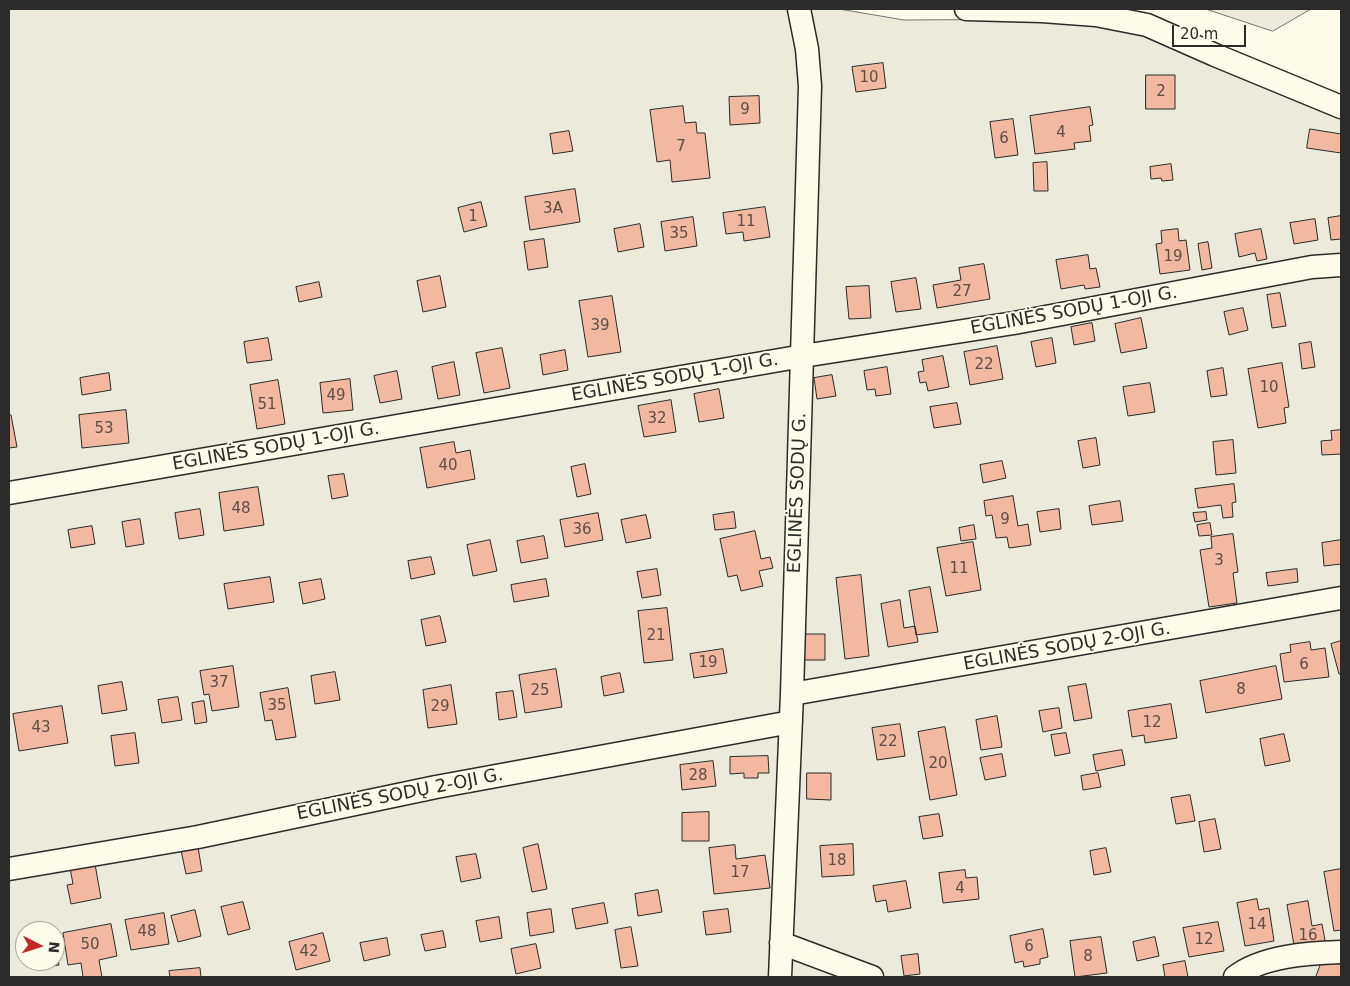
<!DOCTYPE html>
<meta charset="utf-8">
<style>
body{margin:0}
#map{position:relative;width:1350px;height:986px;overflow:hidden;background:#fdfbea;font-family:"DejaVu Sans",sans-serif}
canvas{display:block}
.frame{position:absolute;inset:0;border:10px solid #2b2b2b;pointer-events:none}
.north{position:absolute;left:15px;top:921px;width:50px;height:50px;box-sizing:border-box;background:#fdfbea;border:1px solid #a9a89e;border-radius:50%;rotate:95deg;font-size:14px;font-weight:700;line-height:20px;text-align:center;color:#2b2b2b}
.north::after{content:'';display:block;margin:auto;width:18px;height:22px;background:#c62828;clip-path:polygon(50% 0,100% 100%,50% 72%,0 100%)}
.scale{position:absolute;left:1172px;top:25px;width:74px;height:22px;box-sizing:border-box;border:2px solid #2b2b2b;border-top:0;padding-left:6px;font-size:15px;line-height:18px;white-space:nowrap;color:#2b2b2b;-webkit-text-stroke:4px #fdfbea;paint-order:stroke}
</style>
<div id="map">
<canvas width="1350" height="986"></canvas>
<div class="frame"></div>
<div class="north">N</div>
<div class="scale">20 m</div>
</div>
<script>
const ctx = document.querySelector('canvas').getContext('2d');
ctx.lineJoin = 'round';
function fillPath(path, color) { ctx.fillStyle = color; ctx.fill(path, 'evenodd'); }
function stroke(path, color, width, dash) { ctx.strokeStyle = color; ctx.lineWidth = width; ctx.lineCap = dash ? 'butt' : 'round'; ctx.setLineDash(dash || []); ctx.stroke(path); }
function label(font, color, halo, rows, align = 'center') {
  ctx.font = font + ' "DejaVu Sans",sans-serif'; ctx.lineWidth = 4; ctx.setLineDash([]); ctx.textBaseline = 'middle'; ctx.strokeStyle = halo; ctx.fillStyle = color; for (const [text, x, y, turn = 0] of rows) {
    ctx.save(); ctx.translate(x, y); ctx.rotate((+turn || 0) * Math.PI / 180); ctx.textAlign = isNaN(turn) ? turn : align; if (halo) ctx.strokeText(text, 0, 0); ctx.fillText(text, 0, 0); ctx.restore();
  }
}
const green = new Path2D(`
 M9 9H839L904 20 1074 19 1133 30 1240 73 1341 118V977H9ZM25 931H55V961H25Z
 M1206 9H1311L1273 31Z`);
fillPath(green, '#ecebdb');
stroke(green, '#74746e', 1);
const building = new Path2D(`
 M883 63 886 88 856 92 852 67Z
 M1146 75H1175V109H1146Z
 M759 96 760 123 730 125 729 97Z
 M683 106 685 123 696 122 697 133H705L710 178 672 182 670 160 657 162 650 110Z
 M1090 107 1093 125 1089 126 1091 141 1074 143 1075 149 1035 154 1030 116Z
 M1013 119 1018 155 995 158 990 122Z
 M1310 129 1341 134V153L1307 148Z
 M569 131 573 151 553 154 550 134Z
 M1047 162 1048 191H1034L1033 163Z
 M1171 164 1173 180 1162 181 1161 178 1151 179 1150 167Z
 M575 189 580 222 530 230 525 197Z
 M481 202 487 226 464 232 458 208Z
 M765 207 770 237 744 241 743 232 726 234 723 213Z
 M1341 216V239L1331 240 1328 218Z
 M693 217 697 246 665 251 661 222Z
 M1315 219 1318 240 1294 244 1290 223Z
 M640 224 644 247 618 252 614 229Z
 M1178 229 1179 241 1186 240 1190 270 1160 274 1156 244 1162 243 1161 231Z
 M1261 229 1267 259 1257 261 1255 253 1239 257 1235 234Z
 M544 239 548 267 528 270 524 242Z
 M1208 242 1212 268 1202 270 1198 244Z
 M1088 255 1090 269 1096 268 1100 287 1085 289 1084 285 1061 289 1056 260Z
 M984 264 990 299 937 308 933 285 961 280 959 268Z
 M440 276 446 307 423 312 417 281Z
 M916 278 921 309 896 312 891 282Z
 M319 282 322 297 299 302 296 287Z
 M869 286 871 318 849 319 846 287Z
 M1280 293 1286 326 1272 328 1267 295Z
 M612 296 621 352 588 357 579 301Z
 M1243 308 1248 330 1229 335 1224 312Z
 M1141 318 1147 348 1121 353 1115 324Z
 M1092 323 1095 341 1074 345 1071 327Z
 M268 338 272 360 247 363 244 342Z
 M1052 338 1056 363 1036 367 1031 342Z
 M1311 342 1315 367 1302 369 1299 344Z
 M997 346 1003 379 970 385 964 352Z
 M502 348 510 388 484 393 476 353Z
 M565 350 568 370 543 375 540 355Z
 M943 356 949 387 928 391 926 382 920 383 918 372 924 371 922 360Z
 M454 362 460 395 438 399 432 367Z
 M1282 363 1289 407 1284 408 1286 423 1258 428 1248 369Z
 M887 367 891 394 876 396 875 389 867 390 864 371Z
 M1223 368 1227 395 1211 397 1207 371Z
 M397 371 402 399 380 403 374 376Z
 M109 373 111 390 82 395 80 378Z
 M832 375 836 396 817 399 814 378Z
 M350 379 353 410 323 413 320 383Z
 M278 380 285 424 257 429 250 385Z
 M1150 383 1155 412 1128 416 1123 387Z
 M719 389 724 418 699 422 694 394Z
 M671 400 676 432 644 437 638 406Z
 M957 403 961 424 934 428 930 407Z
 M126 410 129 443 82 448 79 415Z
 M9 415H11L17 447 9 448Z
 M1341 430V454L1322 455 1321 441 1332 440 1331 431Z
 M1096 438 1100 465 1083 468 1078 441Z
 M1233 440 1236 473 1216 475 1213 442Z
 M454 442 456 453 470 450 475 479 427 488 420 448Z
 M1002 461 1006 478 983 483 980 465Z
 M585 464 591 494 577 497 571 467Z
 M344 474 348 496 332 499 328 476Z
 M1234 484 1236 502 1232 503 1233 517 1223 518 1221 505 1198 508 1195 489Z
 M258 487 264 525 224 531 219 493Z
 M1013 496 1018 526 1028 524 1031 545 1009 548 1007 537 996 538 992 515 986 516 984 501Z
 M1120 501 1123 521 1092 525 1089 506Z
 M200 509 204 535 179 539 175 513Z
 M1059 509 1061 529 1040 532 1037 512Z
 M734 512 736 528 715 530 713 515Z
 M1206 512 1207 520 1195 522 1193 513Z
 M598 513 603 540 565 547 560 520Z
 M646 515 651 538 626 543 621 520Z
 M140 519 144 544 126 547 122 522Z
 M1210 523 1212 535 1199 536 1197 525Z
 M974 525 976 539 961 541 959 528Z
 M92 526 95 544 71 548 68 530Z
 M755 531 761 559 770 557 773 568 759 571 763 586 741 591 737 575 728 577 720 539Z
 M1233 534 1238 572 1233 573 1237 603 1209 607 1200 550 1212 548 1211 537Z
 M544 536 548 558 521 563 517 541Z
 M490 540 497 571 473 576 467 545Z
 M1341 540V564L1324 566 1322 543Z
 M973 542 981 590 946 596 937 548Z
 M431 557 435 574 411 579 408 561Z
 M657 569 661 595 642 598 637 572Z
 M1297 569 1298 582 1268 586 1266 573Z
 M861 575 869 656 845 659 836 578Z
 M270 577 274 602 228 609 224 584Z
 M321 579 325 599 303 604 299 583Z
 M546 579 549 596 514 602 511 585Z
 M930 587 938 632 916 635 909 591Z
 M900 600 904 628 915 626 918 642 888 647 881 604Z
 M667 608 673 660 644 663 638 611Z
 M440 616 446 642 426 646 421 620Z
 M803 634H825V660H803Z
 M1341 641V674H1339L1331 644Z
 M1310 642 1311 650 1325 648 1329 677 1284 682 1280 654 1291 652 1290 645Z
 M723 649 727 673 694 678 690 654Z
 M233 666 239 707 212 711 209 694 204 695 200 671Z
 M1276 666 1282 699 1206 713 1200 681Z
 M556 669 562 707 525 713 519 675Z
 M335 672 340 700 315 704 311 676Z
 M620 673 624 692 604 696 601 677Z
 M122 682 127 710 102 714 98 686Z
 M1086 684 1092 718 1074 721 1068 687Z
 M451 685 457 724 428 728 423 690Z
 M288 688 296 737 276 740 272 720 265 721 260 693Z
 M513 691 517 717 499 720 496 693Z
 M178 697 182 720 162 723 158 700Z
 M204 701 207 722 195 724 192 703Z
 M1171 704 1177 738 1145 743 1144 735 1132 737 1128 711Z
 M62 706 68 743 19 751 13 714Z
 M1059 708 1062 728 1043 732 1039 711Z
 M997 716 1002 747 981 750 976 720Z
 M900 724 905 756 877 760 872 728Z
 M945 727 957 795 930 800 918 732Z
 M135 733 139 763 115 766 111 736Z
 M1066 733 1070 753 1055 756 1051 735Z
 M1284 734 1290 761 1265 766 1260 739Z
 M1122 750 1125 765 1096 771 1093 755Z
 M1002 754 1006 776 985 780 980 758Z
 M768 756 769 773H758V778H744V773L730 774V757Z
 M713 761 716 786 682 790 680 765Z
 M807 773H831V800L807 799Z
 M1098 773 1101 787 1083 790 1081 776Z
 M1190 795 1195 821 1176 824 1171 798Z
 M709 812V841H682V813Z
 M939 814 943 836 923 839 919 817Z
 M1215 819 1221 849 1204 852 1199 822Z
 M538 844 547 889 532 892 523 848Z
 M853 844 854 875 822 877 820 846Z
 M735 845 736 859 765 855 770 888 714 894 709 848Z
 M198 847 202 871 186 874 181 850Z
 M1106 848 1111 872 1094 875 1090 851Z
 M476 854 481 878 461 882 456 857Z
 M95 864 101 898 71 904 67 885 73 884 70 868Z
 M1341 869V930L1334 931 1324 872Z
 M965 870 966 878 977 877 979 899 943 903 939 873Z
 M906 881 911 908 888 912 886 900 876 902 873 886Z
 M658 890 662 912 638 916 635 894Z
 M1257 899 1259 910 1269 908 1274 941 1245 946 1237 903Z
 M1308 901 1312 926 1322 924 1326 946 1295 951 1287 905Z
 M243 902 250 929 228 935 221 907Z
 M604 903 608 923 576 929 572 909Z
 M551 909 554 932 530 936 527 913Z
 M728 909 731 932 706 935 703 912Z
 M195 910 201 936 178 942 171 916Z
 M164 913 169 944 131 950 125 920Z
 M499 917 502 938 480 942 476 921Z
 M1218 922 1224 951 1189 957 1183 928Z
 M111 924 117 956 99 960 102 977H83L81 963 68 965 63 933Z
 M631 927 638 966 621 968 615 930Z
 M1043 929 1048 957 1040 959V964L1024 967 1023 961 1015 963 1010 936Z
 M443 931 446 947 425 951 421 935Z
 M323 933 330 961 296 970 289 942Z
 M1101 937 1107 973 1075 977 1070 941Z
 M1155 937 1159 956 1137 961 1133 942Z
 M55 938 59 965 32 969 30 961H55Z
 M387 938 390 955 364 961 360 943Z
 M536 944 541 968 516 974 511 949Z
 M918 954 920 974 904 976 901 956Z
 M1324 956 1341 963V977H1316Z
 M1185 961 1188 977H1165L1163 965Z
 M200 968 201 977H170L169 971Z`);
fillPath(building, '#f2b8a0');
stroke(building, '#2b2b2b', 1);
const minor = new Path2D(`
 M966 9 1042 11 1096 15 1147 25 1215 55 1341 107
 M9 493 803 356 1014 323 1312 267 1341 265
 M792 694 1341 598
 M9 869 198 837 436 787 791 722
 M781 943 872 977
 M780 977 792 694 810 86 807 49 799 9
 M1235 977C1262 956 1308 953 1341 952`);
stroke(minor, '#2b2b2b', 25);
stroke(minor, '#fdfbea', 22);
label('15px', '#5d4e48', null, [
 ["10",869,78],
 ["2",1161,92],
 ["9",745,110],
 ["4",1061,133],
 ["6",1004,139],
 ["7",681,147],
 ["3A",553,209],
 ["1",473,217],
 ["11",746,222],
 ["35",679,234],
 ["19",1173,257],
 ["27",962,292],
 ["39",600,326],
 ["22",984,365],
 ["10",1269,388],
 ["49",336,396],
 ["51",267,405],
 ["32",657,419],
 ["53",104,429],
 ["40",448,466],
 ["48",241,509],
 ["9",1005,520],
 ["36",582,530],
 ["3",1219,561],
 ["11",959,569],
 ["21",656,636],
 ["19",708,663],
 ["6",1304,665],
 ["37",219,683],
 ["8",1241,690],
 ["25",540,691],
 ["35",277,706],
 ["29",440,707],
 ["12",1152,723],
 ["43",41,728],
 ["22",888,742],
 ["20",938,764],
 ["28",698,776],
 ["18",837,861],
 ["17",740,873],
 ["4",960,889],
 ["14",1257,925],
 ["48",147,932],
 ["16",1308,936],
 ["12",1204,940],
 ["50",90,945],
 ["6",1029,947],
 ["42",309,952],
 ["8",1088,957]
]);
label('18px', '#2b2b2b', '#fdfbea', [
 ["EGLINĖS SODŲ 1-OJI G.",1074,311,-10],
 ["EGLINĖS SODŲ 1-OJI G.",675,378,-10],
 ["EGLINĖS SODŲ 1-OJI G.",276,447,-10],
 ["EGLINĖS SODŲ G.",798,493,-88],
 ["EGLINĖS SODŲ 2-OJI G.",1067,647,-10],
 ["EGLINĖS SODŲ 2-OJI G.",400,795,-11]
]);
</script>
